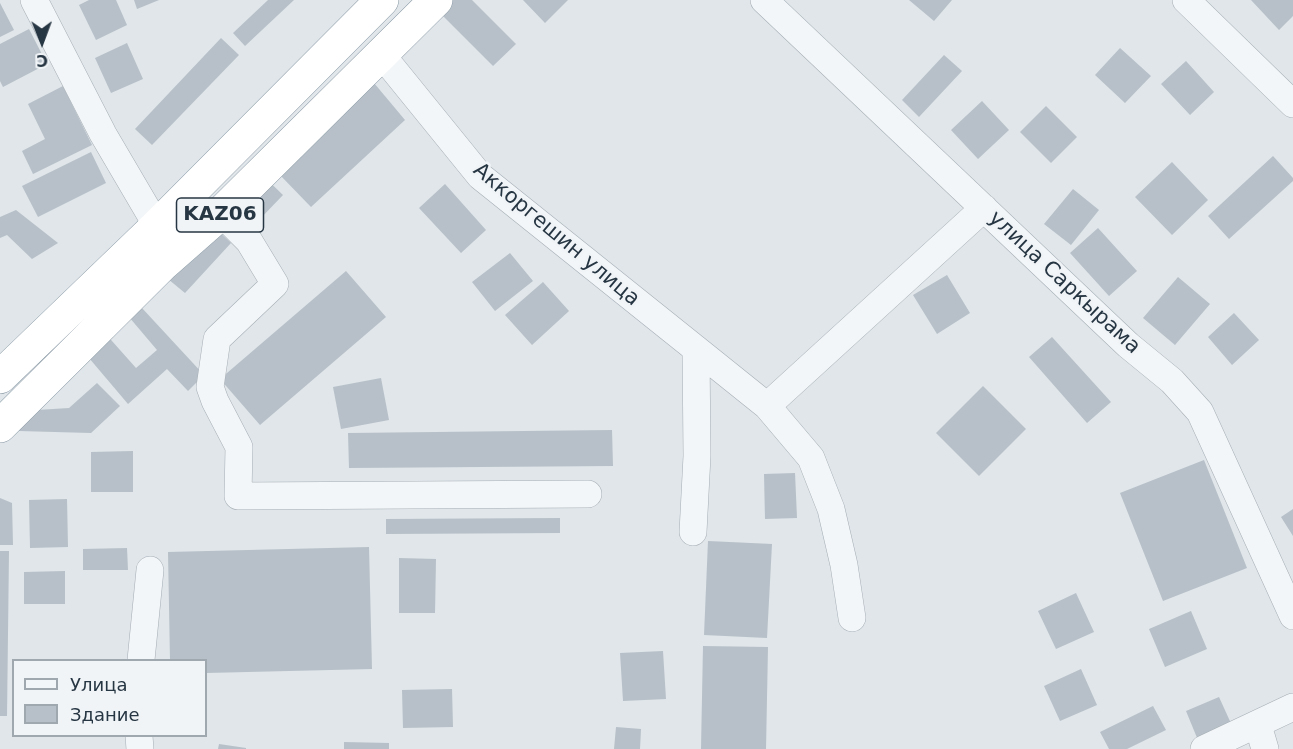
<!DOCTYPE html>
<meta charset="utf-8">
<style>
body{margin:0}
#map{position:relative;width:1293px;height:749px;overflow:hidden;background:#e0e6ea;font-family:"DejaVu Sans",sans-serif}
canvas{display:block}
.legend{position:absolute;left:12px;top:659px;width:195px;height:78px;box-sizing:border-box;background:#f0f4f7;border:2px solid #a0a8af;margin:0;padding:8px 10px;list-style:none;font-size:18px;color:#273643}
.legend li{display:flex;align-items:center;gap:12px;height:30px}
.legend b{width:30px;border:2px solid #a0a8af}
.north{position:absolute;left:12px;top:12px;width:60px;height:60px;-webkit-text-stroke:4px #f0f4f7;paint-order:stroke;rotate:179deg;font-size:16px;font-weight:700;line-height:24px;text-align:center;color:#273643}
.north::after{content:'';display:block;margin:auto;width:21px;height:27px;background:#273643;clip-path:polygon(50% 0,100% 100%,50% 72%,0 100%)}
</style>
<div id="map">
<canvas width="1293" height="749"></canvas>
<ul class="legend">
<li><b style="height:8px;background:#f3f6f8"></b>Улица</li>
<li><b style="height:16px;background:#b7c0c8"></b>Здание</li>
</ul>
<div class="north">С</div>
</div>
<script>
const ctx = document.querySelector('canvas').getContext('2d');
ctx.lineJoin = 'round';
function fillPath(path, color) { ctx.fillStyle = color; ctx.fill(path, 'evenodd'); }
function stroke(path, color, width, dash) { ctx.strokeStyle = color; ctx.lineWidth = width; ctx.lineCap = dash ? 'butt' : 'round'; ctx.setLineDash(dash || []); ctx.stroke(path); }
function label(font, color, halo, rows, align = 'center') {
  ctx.font = font + ' "DejaVu Sans",sans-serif'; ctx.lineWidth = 5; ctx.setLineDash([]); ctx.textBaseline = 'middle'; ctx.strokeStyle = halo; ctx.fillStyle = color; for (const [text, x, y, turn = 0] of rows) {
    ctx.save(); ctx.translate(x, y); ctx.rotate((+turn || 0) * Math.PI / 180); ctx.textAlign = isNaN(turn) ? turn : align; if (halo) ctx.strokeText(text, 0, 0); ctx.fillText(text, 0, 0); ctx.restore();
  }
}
fillPath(new Path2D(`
 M89 0H116L127 25 96 40 79 5Z
 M134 0H159L137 9Z
 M268 0H294L245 46 233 33Z
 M443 0H472L516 44 493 66 435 8Z
 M523 0H568L545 23Z
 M909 0H952L934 21Z
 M1251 0H1293V16L1279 30Z
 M0 3 14 30 0 37Z
 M29 29 47 64 3 87 0 81V44Z
 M221 38 239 55 152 145 135 129Z
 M127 43 143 79 111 93 95 58Z
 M1120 48 1151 76 1125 103 1095 75Z
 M944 55 962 71 919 117 902 100Z
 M1186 61 1214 92 1190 115 1161 84Z
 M374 83 405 120 311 207 279 174Z
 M63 86 92 145 33 174 22 151 45 139 28 104Z
 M982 101 1009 130 978 159 951 130Z
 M1046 106 1077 137 1051 163 1020 132Z
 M91 152 106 183 38 217 22 186Z
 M1273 156 1293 178V181L1229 239 1208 216Z
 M1172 162 1208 200 1172 235 1135 197Z
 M255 168 283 195 259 220 231 192Z
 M445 184 486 230 461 253 419 208Z
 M1073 189 1099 210 1071 245 1044 224Z
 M16 210 58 243 32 259 7 235 0 238V217Z
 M204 218 231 243 185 293 168 279Z
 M1098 228 1137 271 1109 296 1070 253Z
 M510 253 533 281 495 311 472 282Z
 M346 271 386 317 260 425 220 379Z
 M947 275 970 313 937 334 913 295Z
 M1178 277 1210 304 1175 345 1143 318Z
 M543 282 569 311 532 345 505 315Z
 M129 294 204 375 188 391 167 369 128 404 78 345 96 323 136 368 157 350 118 304Z
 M1234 313 1259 340 1232 365 1208 337Z
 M1052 337 1111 402 1087 423 1029 357Z
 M381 378 389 420 341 429 333 387Z
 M97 383 120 406 91 433 19 431 21 411 69 408Z
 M983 386 1026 429 979 476 936 433Z
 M612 430 613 466 349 468 348 433Z
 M133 451V492H91V452Z
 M1204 460 1247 568 1163 601 1120 493Z
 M795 473 797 518 765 519 764 474Z
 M0 498 12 503 13 545H0Z
 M67 499 68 547 30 548 29 500Z
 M1293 509V536L1281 517Z
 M560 518V533L386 534V519Z
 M708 541 772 544 767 638 704 635Z
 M369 547 372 669 206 673V660H170L168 552Z
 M127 548 128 570H83V549Z
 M0 551H9L7 716H0Z
 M399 558 436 559 435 613H399Z
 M65 571V604H24V572Z
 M1076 593 1094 632 1056 649 1038 611Z
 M1191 611 1207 649 1165 667 1149 629Z
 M703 646 768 647 766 749H701Z
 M663 651 666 699 623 701 620 653Z
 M1081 669 1097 705 1060 721 1044 686Z
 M452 689 453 727 403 728 402 690Z
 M1219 697 1234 730 1200 745 1186 711Z
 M1153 706 1166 730 1127 749H1109L1100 732Z
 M616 727 641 729 640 749H614Z
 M344 742 389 743V749H344Z
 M219 744 246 748V749H218Z`), '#b7c0c8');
const minor = new Path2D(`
 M34 0 103 134 157 226
 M764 0 1128 345 1172 381 1200 412 1293 616
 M1186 0 1293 104
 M381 54 480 176 696 349
 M221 213 249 241 275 284 217 339 210 387 215 401 239 447 238 496 588 494
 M767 406 984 208
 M693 532 697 456 696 349 767 406 811 458 831 509 844 565 852 618
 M141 660 150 570
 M1258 725 1265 749
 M139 736 140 749
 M1204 749 1293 707`);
const highway = new Path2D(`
 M0 377 157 226 382 0
 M0 426 163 264 221 213 436 0`);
stroke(minor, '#a5aeb5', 28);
stroke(highway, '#8696a2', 34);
stroke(minor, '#f3f6f8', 27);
stroke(highway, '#fff', 33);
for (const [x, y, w] of [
 [220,215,87]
]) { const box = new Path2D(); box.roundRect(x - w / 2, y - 17, w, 34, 4.5); ctx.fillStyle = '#f0f4f7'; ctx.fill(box); stroke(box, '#273643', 1.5); }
label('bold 20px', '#273643', null, [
 ["KАZ06",220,215]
]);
label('21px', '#273643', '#f0f4f7', [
 ["Аккоргешин улица",556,235,40],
 ["улица Саркырама",1064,283,43]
]);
</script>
